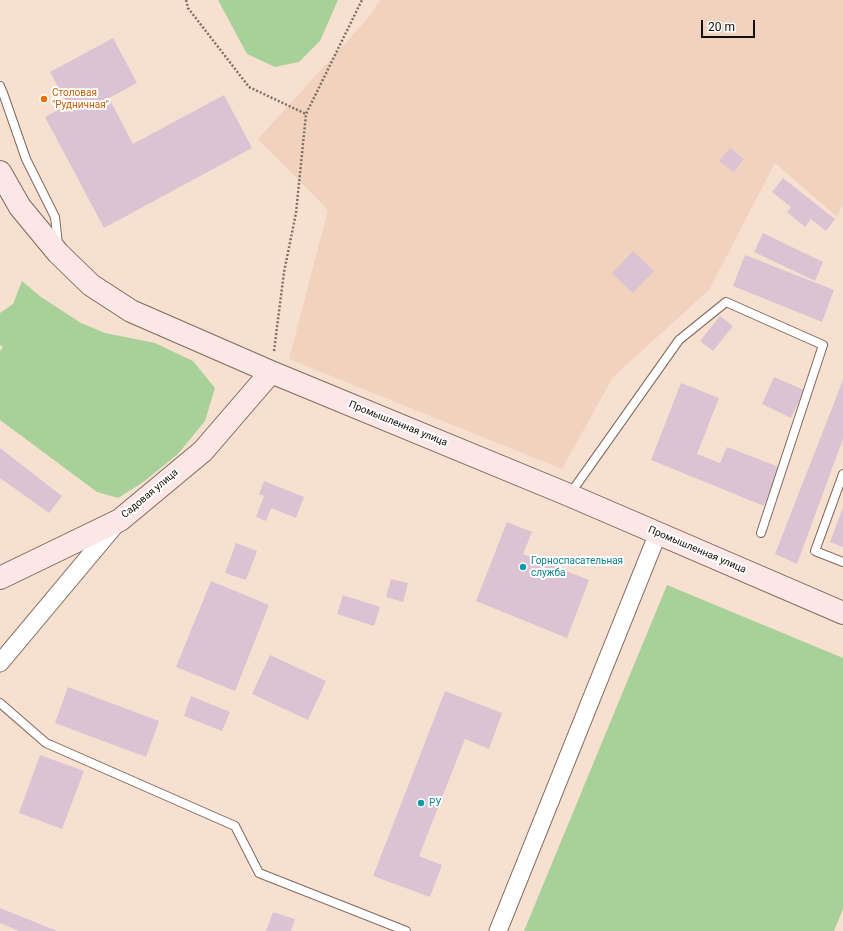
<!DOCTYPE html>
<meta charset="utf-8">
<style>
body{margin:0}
#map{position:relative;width:843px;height:931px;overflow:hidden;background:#f8e0d0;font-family:Roboto,sans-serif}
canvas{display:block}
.scale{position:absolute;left:701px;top:20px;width:54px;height:18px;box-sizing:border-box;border:2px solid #130c07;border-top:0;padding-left:5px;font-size:12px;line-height:14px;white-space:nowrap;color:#130c07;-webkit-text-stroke:3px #fff;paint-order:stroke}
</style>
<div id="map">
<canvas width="843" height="931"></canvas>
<div class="scale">20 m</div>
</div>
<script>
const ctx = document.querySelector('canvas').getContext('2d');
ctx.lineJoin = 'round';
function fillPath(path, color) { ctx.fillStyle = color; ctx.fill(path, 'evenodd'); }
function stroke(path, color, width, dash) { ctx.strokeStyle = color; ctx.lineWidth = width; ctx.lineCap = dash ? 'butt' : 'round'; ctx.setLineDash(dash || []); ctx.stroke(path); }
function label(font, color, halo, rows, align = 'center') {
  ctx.font = font + ' Roboto,sans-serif'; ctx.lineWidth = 4; ctx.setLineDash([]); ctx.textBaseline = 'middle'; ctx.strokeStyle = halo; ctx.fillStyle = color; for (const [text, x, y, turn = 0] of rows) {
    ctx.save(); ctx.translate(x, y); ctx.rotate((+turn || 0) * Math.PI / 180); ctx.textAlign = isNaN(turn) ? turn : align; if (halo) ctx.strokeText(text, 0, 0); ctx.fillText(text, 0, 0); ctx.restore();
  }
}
fillPath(new Path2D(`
 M380 0H843V204L837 217 775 163 709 290 613 377 562 469 289 359 328 210 258 139 369 17Z`), '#f0d2be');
fillPath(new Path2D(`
 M218 0H338L320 41 299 62 275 67 247 54Z
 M22 281 41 297 81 323 105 333 155 343 193 361 215 388 205 421 178 454 142 483 118 498 97 492 0 420V351L3 347 0 345V313L13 304Z
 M667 585 843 658V909L834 931H524Z`), '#a7d198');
fillPath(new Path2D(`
 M113 38 137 83 109 98 133 144 224 95 252 148 104 228 45 117 68 105 50 72Z
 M730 148 744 159 734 172 719 161Z
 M783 178 835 219 826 231 811 219 805 227 787 212 791 207 772 192Z
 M763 233 823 262 815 281 754 252Z
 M633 251 654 271 633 293 612 273Z
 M745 255 834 290 822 322 733 286Z
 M720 316 733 326 713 351 700 341Z
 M774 377 804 390 791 418 762 404Z
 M843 380V439L797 564 775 554Z
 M681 383 719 398 697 454 720 463 727 447 779 467 764 506 651 460Z
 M0 448 62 496 49 513 0 478Z
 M264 481 304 497 296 518 271 508 266 521 256 517 264 496 259 494Z
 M843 507V547L830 542Z
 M507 522 532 532 523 554 589 580 567 638 476 601Z
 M236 543 257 551 246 580 225 573Z
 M391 579 408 583 403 602 386 597Z
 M211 581 269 605 235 691 176 667Z
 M343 595 380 607 374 626 337 614Z
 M270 655 326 681 308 720 252 694Z
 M68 687 159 721 146 757 55 723Z
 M445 691 502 713 489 749 465 739 419 856 442 865 430 897 373 876Z
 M191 696 230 712 222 731 184 716Z
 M40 755 84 771 62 829 19 813Z
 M0 908 57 931H19L0 923Z
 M273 912 295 919 291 931H266Z`), '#dbc3d3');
const lane = new Path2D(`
 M0 86 3 93 26 159 55 217 58 244
 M843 474 815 551 843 562
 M570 494 679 340 726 302 823 345 761 533
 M0 703 46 743 235 826 259 873 406 931`);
const street = new Path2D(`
 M0 663 117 523
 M498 931 658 533`);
const secondary = new Path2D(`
 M0 172 20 207 58 253 91 285 131 311 271 372 569 495 843 613
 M0 578 120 520 203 451 271 372`);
stroke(lane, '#7e695c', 10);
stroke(street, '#7e695c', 19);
stroke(secondary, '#7e695c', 24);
stroke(new Path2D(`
 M186 0 188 8 249 87 306 114
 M274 351 284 272 296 213 306 114 362 0`), '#7f7066', 2.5, [2, 2]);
stroke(lane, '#fff', 8);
stroke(street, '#fff', 17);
stroke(secondary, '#fbe8e6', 22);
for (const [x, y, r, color] of [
 [44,99,4,"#e8710a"],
 [523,567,4,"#0f9aa8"],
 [421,803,4,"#0f9aa8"]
]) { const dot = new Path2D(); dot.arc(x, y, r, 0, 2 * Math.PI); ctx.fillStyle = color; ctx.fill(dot); stroke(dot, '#fff', 1.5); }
label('10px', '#c56008', '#fff', [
 ["Столовая",52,93],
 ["\"Рудничная\"",52,105]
], 'left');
label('10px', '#130c07', '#fff', [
 ["Промышленная улица",398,424,22],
 ["Садовая улица",150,494,-40],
 ["Промышленная улица",697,550,23]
]);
label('10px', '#0d838f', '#fff', [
 ["Горноспасательная",531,561],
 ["служба",531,573],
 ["РУ",429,803]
], 'left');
</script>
